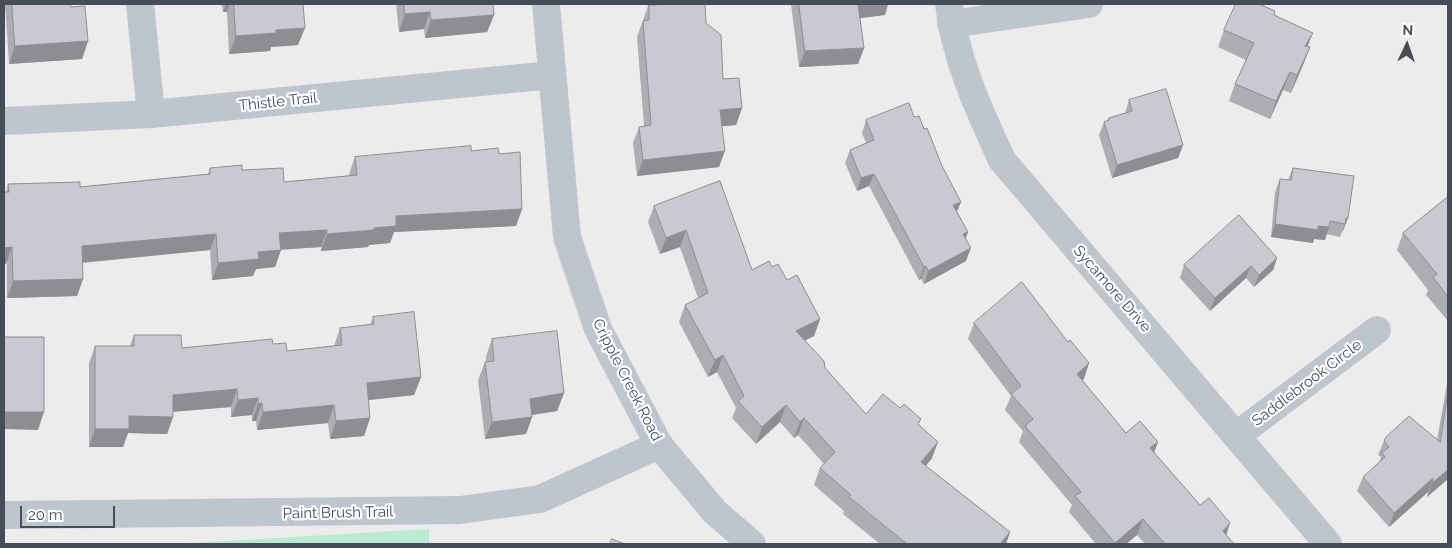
<!DOCTYPE html>
<style>
body{margin:0}
#map{position:relative;width:1452px;height:548px;overflow:hidden;background:#eeeceb;font-family:Raleway,sans-serif}
canvas{display:block}
.frame{position:absolute;inset:0;border:5px solid #454e58;pointer-events:none}
.north{position:absolute;left:1382px;top:20px;width:50px;height:50px;-webkit-text-stroke:4px #fff;paint-order:stroke;rotate:3deg;font-size:14px;font-weight:700;line-height:20px;text-align:center;color:#454e58}
.north::after{content:'';display:block;margin:auto;width:18px;height:22px;background:#454e58;clip-path:polygon(50% 0,100% 100%,50% 72%,0 100%)}
.scale{position:absolute;left:20px;top:506px;width:95px;height:22px;box-sizing:border-box;border:2px solid #454e58;border-top:0;padding-left:6px;font-size:15px;line-height:18px;white-space:nowrap;color:#454e58;-webkit-text-stroke:4px #fff;paint-order:stroke}
</style>
<div id="map">
<canvas width="1452" height="548"></canvas>
<div class="frame"></div>
<div class="north">N</div>
<div class="scale">20 m</div>
</div>
<script>
const ctx = document.querySelector('canvas').getContext('2d');
ctx.lineJoin = 'round';
function fillPath(path, color) { ctx.fillStyle = color; ctx.fill(path, 'evenodd'); }
function stroke(path, color, width, dash) { ctx.strokeStyle = color; ctx.lineWidth = width; ctx.lineCap = dash ? 'butt' : 'round'; ctx.setLineDash(dash || []); ctx.stroke(path); }
function label(font, color, halo, rows, align = 'center') {
  ctx.font = font + ' Raleway,sans-serif'; ctx.lineWidth = 4.5; ctx.setLineDash([]); ctx.textBaseline = 'middle'; ctx.strokeStyle = halo; ctx.fillStyle = color; for (const [text, x, y, turn = 0] of rows) {
    ctx.save(); ctx.translate(x, y); ctx.rotate((+turn || 0) * Math.PI / 180); ctx.textAlign = isNaN(turn) ? turn : align; if (halo) ctx.strokeText(text, 0, 0); ctx.fillText(text, 0, 0); ctx.restore();
  }
}
fillPath(new Path2D(`
 M429 529V544H173Z`), '#baebd1');
stroke(new Path2D(`
 M140 4 151 114
 M546 4 567 237 598 329 659 445 715 512 752 544
 M949 4C955 59 979 110 1002 160L1328 544
 M951 24 1089 4
 M4 121 151 114 552 75
 M1237 435 1377 330
 M4 515 460 510 540 499 659 445`), '#bdc5ce', 28);
fillPath(new Path2D(`
 M5 4H70L71 7 88 41 82 59 9 64Z
 M222 4H303L298 45 271 47 270 51 229 54 227 12H223Z
 M396 4H493L494 15 487 32 425 38 424 29 399 32Z
 M648 4H705L706 23 723 79 742 108 736 125 722 126 719 167 637 176 633 143 639 127 644 126 637 37 648 6Z
 M791 4H888L885 15 860 18 864 48 858 64 799 67Z
 M1274 15 1308 47H1310L1303 65 1291 93 1283 90 1270 119 1229 101 1235 84 1246 60 1218 47 1224 30Z
 M1129 100 1183 145 1178 158 1112 178 1099 135 1104 122 1107 121 1109 118 1125 113Z
 M914 117 957 212 968 232 965 239 966 261 924 284 921 279 919 280 869 186 857 191 845 163 850 150 866 143 862 133 866 120Z
 M471 151 499 154 522 209 516 226 394 232 390 243 369 245 368 247 321 251V247L281 250 275 267 256 269 253 276 212 280 210 250 83 263V279L77 296 7 298 6 192 8 184 80 187 208 174 210 168 242 170 284 182 350 176 349 174 355 157Z
 M1293 168 1348 218 1340 237 1326 234 1325 240 1314 239 1313 243 1271 237 1275 192 1280 179 1288 180Z
 M1448 197V321L1426 295 1428 290 1397 250 1403 233Z
 M654 206 752 270 772 267 787 280 820 319 814 336 805 340 825 368 866 414 919 425 932 458 926 466 1010 532 1006 544H880L843 514 844 511 814 485 820 468 824 464 798 435 794 438 780 422 756 444 732 418 736 408 717 372 708 377 679 322 685 305 698 298 680 247 660 254 648 222Z
 M1277 258 1273 270 1254 287 1246 278 1210 311 1180 278 1184 265Z
 M373 317 421 377 414 395 368 400 370 418 364 436 330 439 328 423 257 430 256 421H252V415L231 417V407L173 412V417L167 434 128 433 123 447H89V363L95 346H130L134 335 182 348 273 344 287 351 334 346 340 328 370 325Z
 M974 323 1084 379 1082 380 1126 433 1158 442 1154 452 1234 544H1145L1137 535 1126 544H1096L1069 512 1072 505 1019 442 1023 431 1005 410 1011 396 968 339Z
 M492 339 564 393 557 411 532 415V417L526 434 485 439 478 380 485 362H486V356Z
 M1448 378V479L1427 497 1428 492 1389 527 1357 491 1363 477 1379 463 1381 457 1378 455 1384 441 1437 440Z`), '#adaeb4');
fillPath(new Path2D(`
 M226 4H230L227 12H223Z
 M857 4H888L885 15 852 19Z
 M430 12 424 29 399 32 405 14Z
 M494 15 487 32 425 38 431 20Z
 M305 28 298 45 271 47 270 51 229 54 236 36 276 30Z
 M1313 33 1306 50 1305 46Z
 M88 41 82 59 9 64 15 46Z
 M1310 47 1303 65 1291 93 1297 75Z
 M864 48 858 64 799 67 805 51Z
 M1290 72 1283 90 1270 119 1276 101Z
 M742 108 736 125 714 127 720 110Z
 M1183 145 1178 158 1112 178 1117 165Z
 M725 151 719 167 637 176 643 160Z
 M874 174 869 186 857 191 861 178Z
 M961 202 956 214 953 205Z
 M522 209 516 226 394 232 390 243 369 245 368 247 321 251 327 234 374 228 396 216Z
 M1346 218H1348L1343 231H1342L1345 224Z
 M1275 224 1318 226 1329 227 1325 240 1314 239 1313 243 1271 237Z
 M327 230 321 247 273 250 279 233Z
 M686 230 680 247 660 254 666 238Z
 M968 232 963 245V234Z
 M216 234 210 250 76 263 82 246Z
 M12 247 6 264H4V248Z
 M971 248 966 261 924 284 928 271Z
 M281 250 275 267 256 269 253 276 212 280 218 263 258 252Z
 M1277 258 1273 270 1254 287 1259 275Z
 M926 266 921 279 919 280 924 267Z
 M1251 266 1246 278 1210 311 1215 298Z
 M83 279 77 296 7 298 13 281Z
 M820 319 814 336 790 348 796 331Z
 M723 355 717 372 708 377 715 360Z
 M1089 363 1084 379 1071 390 1077 374Z
 M421 377 414 395 360 401 367 383Z
 M237 389 231 407 167 412 173 395Z
 M564 393 557 411 524 416 530 399Z
 M258 398 252 415 231 417 238 400Z
 M262 403 256 421H252L258 404Z
 M334 405 328 423 257 430 263 412Z
 M786 405 780 422 756 444 762 427Z
 M4 412H44L38 430 4 429Z
 M129 416 173 417 167 434 128 433 123 447H89L95 429Z
 M532 417 526 434 485 439 492 422Z
 M370 418 364 436 330 439 336 421Z
 M804 418 798 435 794 438 800 422Z
 M938 442 932 458 915 479 921 462Z
 M1158 442 1152 458 1150 448Z
 M1448 470V479L1427 497 1432 483Z
 M1433 478 1428 492 1389 527 1394 513Z
 M1143 519 1137 535 1126 544H1114Z
 M1230 523 1225 539 1223 531Z
 M1010 532 1006 544H1000Z`), '#8d8d92');
const building = new Path2D(`
 M12 4H70L71 7 85 6 88 41 15 46Z
 M234 4H303L305 28 276 30V33L236 36Z
 M404 4H493L494 15 431 20 430 12 405 14Z
 M655 4H705L706 23 721 35 723 79 739 78 742 108 720 110 725 151 643 160 639 127 651 125 643 21 649 20V5H656Z
 M799 4H858L864 48 805 51Z
 M1236 4H1259L1275 11 1274 15 1313 33 1305 46 1310 47 1297 75 1290 72 1276 101 1235 84 1254 43 1224 30Z
 M1166 89 1183 145 1117 165 1104 122 1109 120V118L1132 111 1129 100Z
 M909 103 914 117 919 116 924 129 927 128 942 166 961 202 953 205 968 232 963 234 971 248 928 271 926 266 924 267 874 174 861 178 850 150 874 140 866 120Z
 M471 146V151L498 148 499 154 520 152 522 209 396 216V226L374 228V230L327 234V230L279 233 281 250 258 252 259 259 218 263 216 234 82 246 83 279 13 281 12 247 4 248V192H9L8 184 80 182V187L210 174V168L242 165V170L283 168 284 182 357 175 355 157Z
 M1293 168 1354 176 1348 218H1346L1345 224 1330 221 1329 227 1318 226V230L1275 224 1280 179 1291 180Z
 M720 181 752 270 769 261 772 267 778 264 787 280 797 275 820 319 796 331 824 361 825 368 866 414 883 394 900 408 904 404 921 419 918 424 938 442 921 462 1010 532 1000 544H907L849 497 851 495 820 468 835 452 804 418 800 422 786 405 762 427 738 401 744 396 723 355 715 360 685 305 708 293 686 230 666 238 654 206Z
 M1448 197V297L1433 277 1437 274 1403 233Z
 M1239 215 1277 258 1259 275 1251 266 1215 298 1184 265Z
 M1022 282 1068 342 1070 340 1089 363 1077 374 1126 433 1140 421 1158 442 1150 448 1200 505 1209 498 1230 523 1223 531 1234 544H1165L1143 519 1115 543 1075 496 1081 492 1025 426 1033 419 1011 394 1021 386 974 323Z
 M414 312 421 377 367 383 370 418 336 421 334 405 263 412 262 403 258 404V398L238 400 237 389 173 395V417L129 416V429H95V346H134V335H181L182 348 272 339 273 344 286 343 287 351 342 345 340 328 374 324 373 317Z
 M557 331 564 393 530 399 532 417 492 422 485 362 494 361 492 339Z
 M4 337H44V412H4V419Z
 M1448 393V470L1432 483 1433 478 1394 513 1363 477 1385 457 1382 453 1389 447 1384 441 1386 437 1409 416 1440 442Z
 M612 539 625 544H610Z`);
fillPath(building, '#c9cad1');
stroke(building, '#8d8d92', 1);
label('15px', '#454e58', '#fff', [
 ["Thistle Trail",278,102,-6],
 ["Sycamore Drive",1112,289,49],
 ["Cripple Creek Road",627,380,63],
 ["Saddlebrook Circle",1307,383,-37],
 ["Paint Brush Trail",338,513,-1]
]);
</script>
